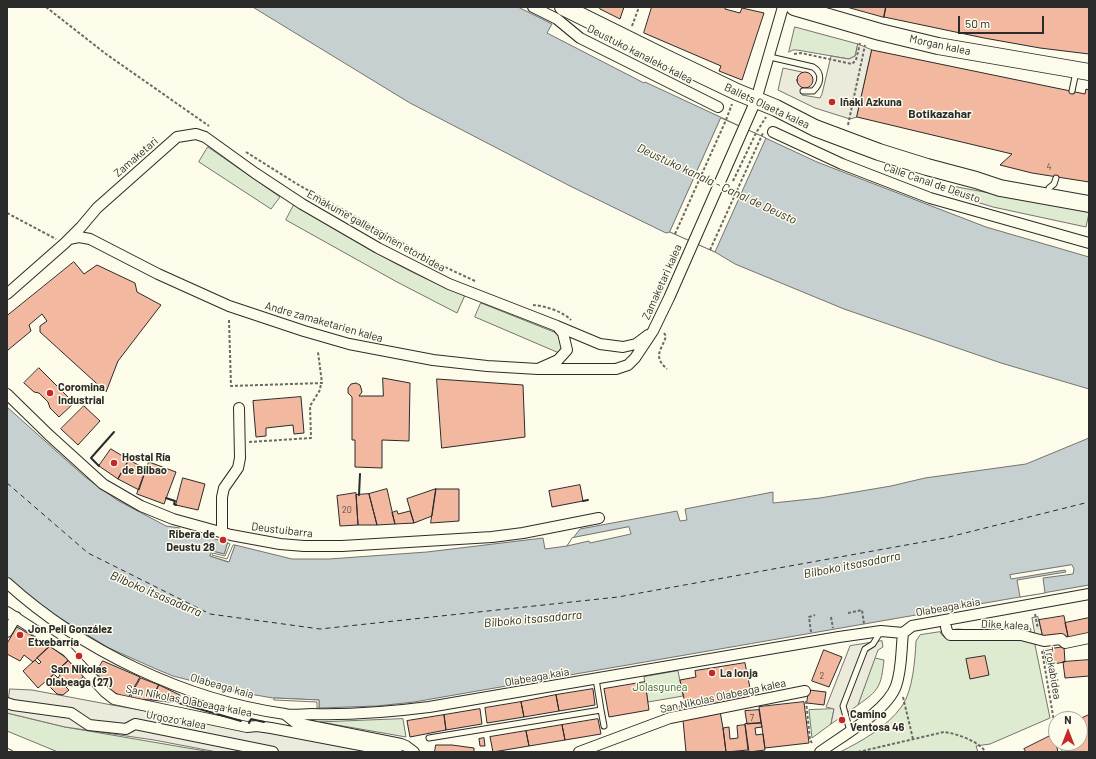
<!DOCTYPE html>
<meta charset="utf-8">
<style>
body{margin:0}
#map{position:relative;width:1096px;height:759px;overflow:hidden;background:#fdfbea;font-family:Barlow,sans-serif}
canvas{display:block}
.frame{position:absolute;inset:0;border:8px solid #2b2b2b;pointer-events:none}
.north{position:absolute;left:1048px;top:711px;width:40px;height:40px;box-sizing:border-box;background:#fdfbea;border:1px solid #a9a89e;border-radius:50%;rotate:0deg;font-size:11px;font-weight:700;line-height:16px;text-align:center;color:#2b2b2b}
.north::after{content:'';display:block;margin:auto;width:14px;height:18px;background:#c62828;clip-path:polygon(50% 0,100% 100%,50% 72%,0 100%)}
.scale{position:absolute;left:958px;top:16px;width:86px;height:18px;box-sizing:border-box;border:2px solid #2b2b2b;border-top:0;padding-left:5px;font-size:12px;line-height:14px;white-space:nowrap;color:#2b2b2b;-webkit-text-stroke:3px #fdfbea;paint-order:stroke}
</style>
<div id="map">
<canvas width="1096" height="759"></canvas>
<div class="frame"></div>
<div class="north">N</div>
<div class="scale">50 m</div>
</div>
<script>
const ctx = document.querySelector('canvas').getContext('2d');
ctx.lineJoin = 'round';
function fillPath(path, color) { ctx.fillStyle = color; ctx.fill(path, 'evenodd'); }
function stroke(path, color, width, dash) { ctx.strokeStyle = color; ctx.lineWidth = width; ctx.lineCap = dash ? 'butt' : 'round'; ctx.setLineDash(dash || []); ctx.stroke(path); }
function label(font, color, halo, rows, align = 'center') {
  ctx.font = font + ' Barlow,sans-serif'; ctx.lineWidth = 3; ctx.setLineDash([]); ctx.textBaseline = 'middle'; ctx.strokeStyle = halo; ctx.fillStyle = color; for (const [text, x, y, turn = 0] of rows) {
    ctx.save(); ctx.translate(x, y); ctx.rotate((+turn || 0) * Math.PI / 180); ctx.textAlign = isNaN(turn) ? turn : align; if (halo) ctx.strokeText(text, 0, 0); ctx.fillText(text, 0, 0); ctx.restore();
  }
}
const green = new Path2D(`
 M795 27 858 44 855 56 849 59 797 50H793L789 52Z
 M208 147 280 197 271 209 199 162Z
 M952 186 1086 211 1089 213 1086 227 993 207 950 194Z
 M294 205C349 237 405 273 465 295L457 313 397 282 286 220Z
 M481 303 554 332 561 337C562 343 563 348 559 353L475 317Z
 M940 632 944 637 1015 638 1034 640 1050 718 990 744 976 746 978 752H840C862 741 887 727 902 706 913 690 915 660 916 641L920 635Z
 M875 658 884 660C881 687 879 690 858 705Z
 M678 671 683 696 648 702 644 677Z
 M834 709 831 724 812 738 809 710Z
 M7 713 65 727 211 752H58L7 731Z
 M403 719 406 737 320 722Z`);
fillPath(green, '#deebd1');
stroke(green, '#74746e', 1);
const parking = new Path2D(`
 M858 44 872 50 857 117 850 119 815 108 778 90 783 68 802 72 798 76 797 81 799 85 804 88 802 95 820 98 822 94 831 56 849 59 855 56Z
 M1038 617 1043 638 982 640 968 637H944L940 632 957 629 997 632 1010 631 1024 625 1027 626 1031 629 1030 635H1035L1032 618Z
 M882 641 883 647 878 650 858 705 831 724 834 709 826 707 850 646Z
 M10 689 32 690 112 705 379 752H217L154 740 65 727 7 713Z`);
fillPath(parking, '#eceadb');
stroke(parking, '#74746e', 1);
const water = new Path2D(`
 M253 7H518L552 24 547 33 644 83 645 82 817 162 986 227 1089 257V389L1001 363 844 309 735 264 715 252 670 232 666 233 570 186 410 103Z
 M7 407 84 476 117 500 166 526 180 528V534L201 539 202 535 228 543 224 554 212 551 210 556 228 562 235 545 292 559H329L427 552 543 538 545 549 567 546 580 529 677 511 680 521 687 520 685 509 773 492V503L820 498 891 486 925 478 1026 464 1089 438V585L414 702 377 706 319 708V700L273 698 232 691 173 676 156 669 109 648 53 614 31 599 7 577Z`);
fillPath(water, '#c7d0d0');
stroke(water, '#74746e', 1);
const pier = new Path2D(`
 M721 118 766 138 715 252 670 232Z
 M629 527 631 534 590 543 589 541 567 546 572 538Z
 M228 543 230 544 225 556 213 553 212 555 227 559 233 545H235L229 562 210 556 212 551 224 554Z
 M1072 565 1074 569 1073 574 1043 578 1045 593 1020 597 1017 580 1066 572 1065 570 1011 579 1010 575Z
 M275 698 319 700V708H317V702L274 700Z`);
fillPath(pier, '#fdfbea');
stroke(pier, '#74746e', 1);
stroke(new Path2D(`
 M7 483 88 553 210 614 320 629 618 597 945 538 1089 502`), '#2b2b2b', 1, [5, 4]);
const building = new Path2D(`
 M601 7H624L620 19 600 9Z
 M652 7H725V9L740 13 742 8 764 13 742 80 719 71 721 66 644 33Z
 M847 7H886L884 17Z
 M886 7H1089V54L1040 48 984 38 884 17Z
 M872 50 1085 94 1086 89 1089 90V182L1032 173 1000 165 1012 154 857 117Z
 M797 80a8 8 0 1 1 16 0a8 8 0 1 1-16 0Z
 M74 262 84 274 97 265 135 283 137 292 161 305 118 361 106 392 40 332V326L47 321 42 314 29 325 31 331 8 350 7 348V316Z
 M39 368 74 403 59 417 50 408 48 402 39 393 34 392 24 383Z
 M383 378 410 383 409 441 382 440V468L355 467V440H352V397L348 393V388L351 384 356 383 360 385 361 388 362 392 359 396H383Z
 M437 379 523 385 525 437 442 448Z
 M301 397 304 433 294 434 293 425 266 428V436L256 437 253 401Z
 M84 406 100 421 78 445 61 429Z
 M111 449 129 460 118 479 99 466Z
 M129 460 146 469 139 490 118 479Z
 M149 462 176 472 164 504 137 494Z
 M183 478 205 484 198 510 176 505Z
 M580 485 583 501 552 507 549 491Z
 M387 489 395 524 377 525 369 494Z
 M436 489H459V521L431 523Z
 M436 489 432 516 414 523 407 499Z
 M356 493 358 525 340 526 337 496Z
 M369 494 377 525H358L356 495Z
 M397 511 398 514 410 511 414 523 395 524 392 513Z
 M1064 616 1069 641 1043 638 1039 620Z
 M1089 618V637L1069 641 1065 623Z
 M17 627 50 646 33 662 24 655 20 661 7 654V644Z
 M50 646 69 660 57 671 53 667 50 669 54 674 38 688 23 671 35 660 39 664 41 662 37 658Z
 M1064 647 1065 662 1047 665 1044 650Z
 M824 650 842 657 829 687 812 681Z
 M985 656 989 675 970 679 966 659Z
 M69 660 84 676 72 687 69 685 66 687 69 690 63 695 57 694 45 682 54 674 58 678 60 675 57 671Z
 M1089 660V676L1065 678 1063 662Z
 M103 661 140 677 128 698 112 692 96 672Z
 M745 663 752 698 672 715 671 711 685 703 680 680 696 677 695 671Z
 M141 678 159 685 151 700 132 699 131 695Z
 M645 682 649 710 609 717 604 689Z
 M159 685 180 695 179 703 151 700Z
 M593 689 595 705 559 711 556 695Z
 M809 690 826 692 824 705 807 703Z
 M556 695 559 711 524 717 521 702Z
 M521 702 524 717 487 723 485 708Z
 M804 702 809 743 765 748 759 707Z
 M480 709 482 724 446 730 444 715Z
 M759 710 761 723 747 724 745 711Z
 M720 711 723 728 726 752H686L683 720Z
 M444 715 446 730 410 737 407 721Z
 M1089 715V752H1067L1061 743H1080V719Z
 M598 719 601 734 565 740 562 725Z
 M761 723 762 727 755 728 756 735 763 734 765 750 749 752 745 724Z
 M562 725 565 740 529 746 526 731Z
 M745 725 748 750 726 752 723 728 729 727 730 739 738 738 737 726Z
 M526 731 529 746 493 752 490 737Z
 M1054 734 1058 752H1026L1024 749Z
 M484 738 485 746H480L479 739Z
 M436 745H452L474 748V752H435Z`);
fillPath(building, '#f2b8a0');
stroke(building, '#2b2b2b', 1);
const lane = new Path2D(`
 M770 57 813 67C823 73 821 84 813 91H803
 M1072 91 1076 72
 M1049 188 1054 184 1056 178
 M601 710 604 726
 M850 731 843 706 865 649 873 644 881 631
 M429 738 601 710 596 679`);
const street = new Path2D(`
 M533 7 557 19 580 38 718 107
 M773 132 842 164 930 198 1089 243
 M69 239 79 237 90 239 158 274 229 306 304 331 349 344 433 360 487 366 538 369H616L628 365 635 358 653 331 669 298 756 100 783 7
 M7 294 65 243 81 227 97 208 177 137 196 134 205 137 255 173 302 204 378 248 449 284 557 326 600 344 623 347 636 344 648 335
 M540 368 558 360 567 350 563 333 557 326
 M7 394 49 435 103 484 141 506 173 519 231 535 280 544 304 546H342L492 537 523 533 599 518
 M222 533V497L224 488 238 468 240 458 239 408
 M7 583C81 650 185 700 285 714 293 716 303 714 312 714 351 715 390 712 429 707L839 637 881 631 903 633 912 626 1089 594
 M7 612 67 651 105 692 114 699 247 727 257 726 271 728 397 752
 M946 627 947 631 950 635H1021L1044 641 1061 639 1065 643 1089 638
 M7 632 16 617
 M7 703 13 705 71 713 89 725 126 729 135 724 273 752
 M286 715 296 723 401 744 406 746 414 752
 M579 752 670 718 805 691
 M820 752C842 736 887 711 896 686 902 669 901 651 903 633`);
const primary = new Path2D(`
 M563 7 664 57 737 92 776 108 815 128 879 152 927 167 976 180 1000 188 1089 204
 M794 7 880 32 938 46 1089 72`);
stroke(lane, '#2b2b2b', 7);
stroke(street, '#2b2b2b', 12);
stroke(primary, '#2b2b2b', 18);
stroke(new Path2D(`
 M46 7 106 54 209 126
 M632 26 639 7
 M794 54 801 53 852 64 856 60 860 43
 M848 125 865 45
 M246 152 297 184 447 268 475 281
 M733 181 756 133 766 117
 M7 213 56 239
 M675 234 726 120 732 104
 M710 250 763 133
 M533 305C545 306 562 311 571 320
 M229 320 231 386 322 383 318 352
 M664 333 666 336C662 350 652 356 667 369
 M249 442 311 438 310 406 320 390 321 383
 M848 613 862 610 864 624
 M1035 614 1038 629
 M831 617 833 628
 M811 632 809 617 815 615
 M1042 651 1056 733
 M903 697 913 739
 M806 701 810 740 812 743
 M1059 743 1063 752
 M858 752 944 732C955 733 981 742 985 752`), '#6a6964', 2, [3, 2]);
stroke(lane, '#fdfbea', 5);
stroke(street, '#fdfbea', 10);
stroke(primary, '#fdfbea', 16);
const rail = new Path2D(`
 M7 750 11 752`);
stroke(rail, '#2b2b2b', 4.5);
stroke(rail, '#fdfbea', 3, [9]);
stroke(new Path2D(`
 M99 466 91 458 114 432
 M359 495 360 474
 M166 498 175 501 174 504 176 505
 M583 501 588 500
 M179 703 241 721
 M249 723 251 719 264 722`), '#2b2b2b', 2);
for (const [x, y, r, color] of [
 [832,102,4,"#c62828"],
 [50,393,4,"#c62828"],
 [114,463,4,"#c62828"],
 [223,540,4,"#c62828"],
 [20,635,4,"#c62828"],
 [79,656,4,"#c62828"],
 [712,673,4,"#c62828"],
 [842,720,4,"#c62828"]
]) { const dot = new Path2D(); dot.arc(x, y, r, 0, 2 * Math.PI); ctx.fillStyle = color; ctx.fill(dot); stroke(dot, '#fdfbea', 1.5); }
label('9px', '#5d4e48', null, [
 ["4",1049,167],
 ["20",347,510],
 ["2",822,676],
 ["7",752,718]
]);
label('11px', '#2b2b2b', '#fdfbea', [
 ["Morgan kalea",940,45,12],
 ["Deustuko kanaleko kalea",640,54,27],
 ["Ballets Olaeta kalea",767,106,25],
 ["Zamaketari",136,157,-41],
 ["Calle Canal de Deusto",932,183,19],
 ["Emakume galletaginen etorbidea",376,231,29],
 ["Zamaketari kalea",662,282,-66],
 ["Andre zamaketarien kalea",324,322,16],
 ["Deustuibarra",282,530,7],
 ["Olabeaga kaia",948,607,-10],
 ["Dike kalea",1005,625,3],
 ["Trokabidea",1053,673,80],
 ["Olabeaga kaia",537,677,-10],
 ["Olabeaga kaia",222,686,16],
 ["San Nikolas Olabeaga kalea",723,696,-12],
 ["San Nikolas Olabeaga kalea",189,701,11],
 ["Urgozo kalea",176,720,11]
]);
label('bold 11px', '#2b2b2b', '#fdfbea', [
 ["Iñaki Azkuna",840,102],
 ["Coromina",58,387],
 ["Industrial",58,400],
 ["Hostal Ría",122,457],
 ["de Bilbao",122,470],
 ["Ribera de",215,534,"right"],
 ["Deustu 28",215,547,"right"],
 ["Jon Peli González",28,629],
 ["Etxebarría",28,642],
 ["San Nikolas",79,669,"center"],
 ["Olabeaga (27)",79,682,"center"],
 ["La lonja",720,673],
 ["Camino",850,714],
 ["Ventosa 46",850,727]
], 'left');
label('11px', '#34623c', '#fdfbea', [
 ["Jolasgunea",660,687]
]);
label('bold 12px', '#2b2b2b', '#fdfbea', [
 ["Botikazahar",940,114]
]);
label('italic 12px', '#2b2b2b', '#fdfbea', [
 ["Deustuko kanala - Canal de Deusto",717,184,25],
 ["Bilboko itsasadarra",852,565,-11],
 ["Bilboko itsasadarra",156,594,23],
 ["Bilboko itsasadarra",533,619,-5]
]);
</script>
